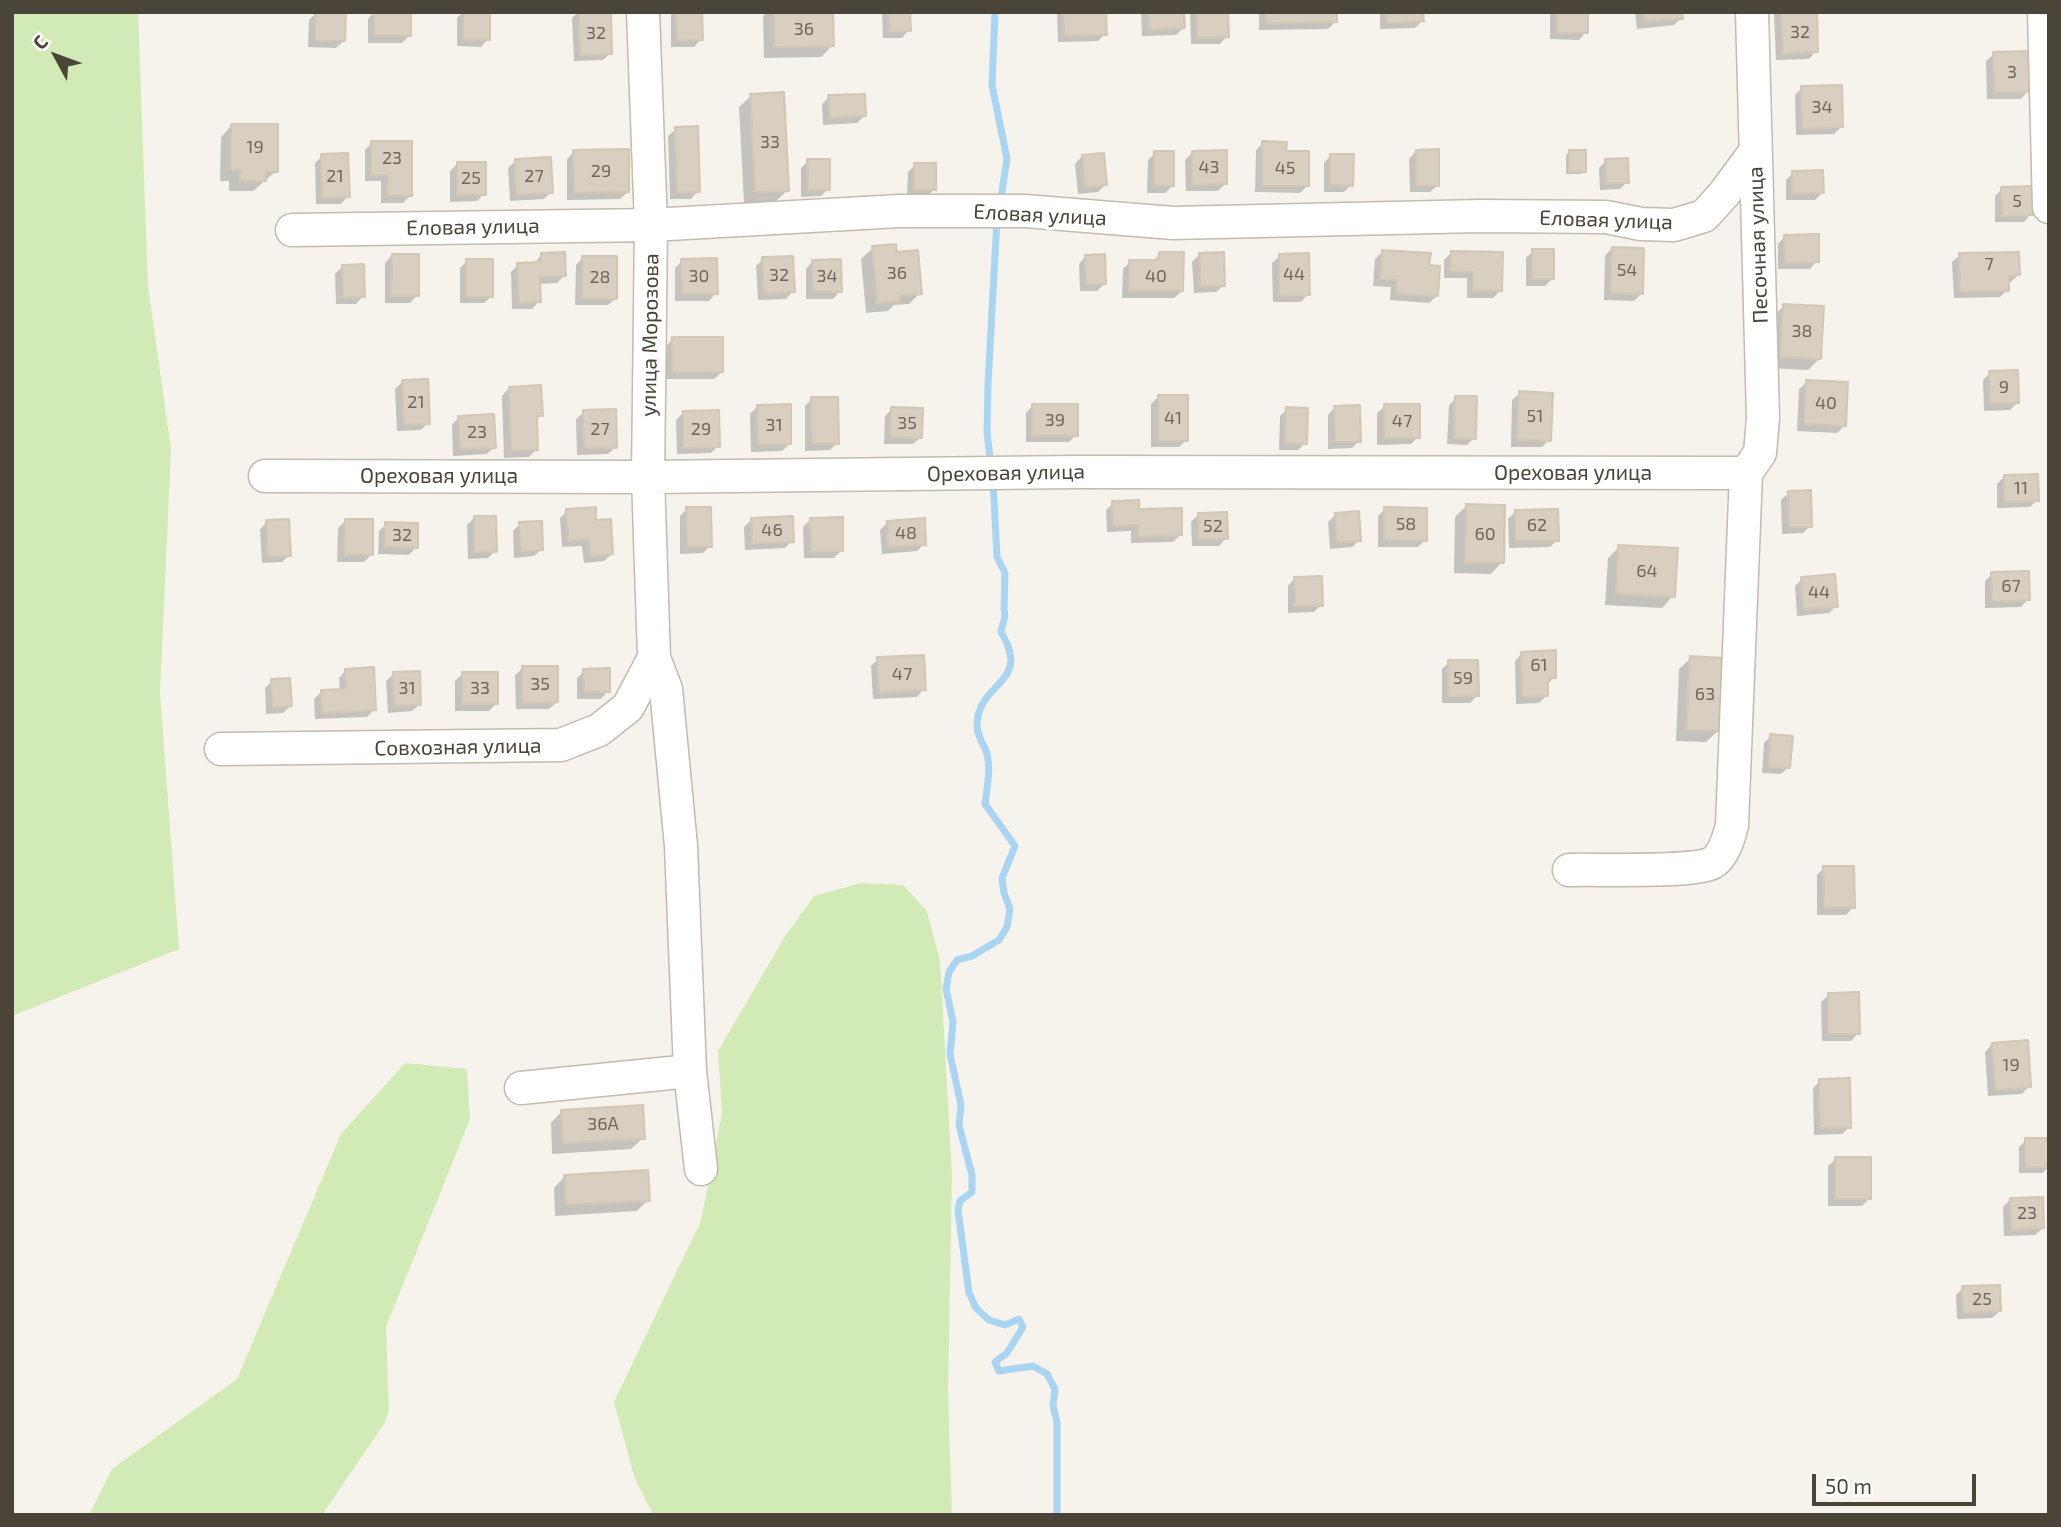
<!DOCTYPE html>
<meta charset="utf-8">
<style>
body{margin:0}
#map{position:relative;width:2061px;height:1527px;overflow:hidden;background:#f6f3ec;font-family:"Exo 2",sans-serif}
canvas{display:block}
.frame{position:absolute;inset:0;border:14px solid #4b4439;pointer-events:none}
.north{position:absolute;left:21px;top:21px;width:70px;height:70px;-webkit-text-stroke:5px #fff;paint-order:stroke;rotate:311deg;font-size:19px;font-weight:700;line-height:28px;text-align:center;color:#4b4439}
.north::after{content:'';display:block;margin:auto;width:24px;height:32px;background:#4b4439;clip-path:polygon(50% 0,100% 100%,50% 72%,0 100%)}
.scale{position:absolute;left:1812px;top:1474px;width:164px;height:32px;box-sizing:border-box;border:4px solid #4b4439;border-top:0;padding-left:9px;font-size:21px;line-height:24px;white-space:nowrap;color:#4b4439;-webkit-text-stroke:5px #fff;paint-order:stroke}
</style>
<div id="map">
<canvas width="2061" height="1527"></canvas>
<div class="frame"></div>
<div class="north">С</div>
<div class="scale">50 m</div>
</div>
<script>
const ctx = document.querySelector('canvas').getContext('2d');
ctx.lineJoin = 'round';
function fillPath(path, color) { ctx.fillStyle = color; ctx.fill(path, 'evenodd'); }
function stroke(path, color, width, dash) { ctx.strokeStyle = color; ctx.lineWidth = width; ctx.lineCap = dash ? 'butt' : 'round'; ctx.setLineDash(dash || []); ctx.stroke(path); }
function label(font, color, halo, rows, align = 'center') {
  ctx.font = font + ' "Exo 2",sans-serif'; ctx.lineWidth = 7; ctx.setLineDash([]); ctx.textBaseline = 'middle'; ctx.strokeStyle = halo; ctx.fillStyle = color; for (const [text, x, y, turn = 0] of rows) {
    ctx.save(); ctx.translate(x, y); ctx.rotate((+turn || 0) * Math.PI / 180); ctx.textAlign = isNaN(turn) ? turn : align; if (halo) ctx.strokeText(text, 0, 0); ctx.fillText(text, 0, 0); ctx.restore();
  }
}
fillPath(new Path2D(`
 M12 12H138L148 286 171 449 160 693 179 949 12 1016Z
 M861 883 903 885 927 911 940 961 952 1175 948 1391 952 1515H653L634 1476 614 1402 701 1221 722 1113 718 1051 784 938 814 896Z
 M405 1063 467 1069 470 1119 386 1327 389 1411 384 1424 322 1515H89L112 1469 237 1379 341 1134Z`), '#d2eab5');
fillPath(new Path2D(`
 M374 12 409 36 402 43H368V19Z
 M463 12H489L488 39 481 47 457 46V18Z
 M578 12H609L611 53 603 60 574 61 572 18Z
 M671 12H700L701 39 694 47H671Z
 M767 12H831L832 46 821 57 764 58 763 16Z
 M908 12 909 30 902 38H883L882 13Z
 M1057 12H1104L1105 34 1098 41 1058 42Z
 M1141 12H1182L1183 28 1176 35 1142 36Z
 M1190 12H1226L1227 36 1220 44H1191Z
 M1259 12H1335V22L1328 29 1259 30Z
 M1380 12H1422V21L1415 28 1380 29Z
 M1550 12H1586V32L1579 40 1550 39Z
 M1635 12H1681V18L1674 25 1637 29Z
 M1815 12 1816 51 1809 59 1776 60 1774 13Z
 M316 13 344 41 336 48 308 47 309 20Z
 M1994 54 2028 91 2021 99H1987L1986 61Z
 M1802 88 1841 127 1834 134 1796 135 1795 95Z
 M751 96 788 190 776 201 744 203 739 107Z
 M829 97 864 116 857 123 823 125 822 104Z
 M232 125 276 171 253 191H229V181H220L221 137Z
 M676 129 698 191 691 199H670L668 136Z
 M372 143 411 195 403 203H381V181H365V150Z
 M1263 143 1285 152 1307 186 1300 193 1255 192 1256 150Z
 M1416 151 1438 185 1430 192H1410L1409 159Z
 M574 152 628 192 620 199 567 200V159Z
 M1569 152 1584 171 1581 174H1566V155Z
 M1155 153 1172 186 1165 193H1147L1148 160Z
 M1192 153 1226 183 1218 191H1186L1185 160Z
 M1331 155 1351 185 1344 192H1324V163Z
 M322 156 348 196 341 204H316L315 163Z
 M1082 156 1105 185 1098 192 1078 194 1075 164Z
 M515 161 551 192 544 199 510 201 508 168Z
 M808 161 828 189 821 196 801 197V168Z
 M1606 161 1627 182 1620 189 1600 190 1599 168Z
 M457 164 484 194 477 201 450 202V171Z
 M915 165 935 189 927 196H907L908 172Z
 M1793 173 1822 193 1815 200H1786V180Z
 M2002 189 2031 214 2024 222H1995V196Z
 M1785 236 1817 261 1810 269H1778V244Z
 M873 248 896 254 920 293 909 304 894 305 888 311 866 313 861 259Z
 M1612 248 1641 294 1634 301 1604 300 1605 256Z
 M1533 251 1552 279 1545 286H1526V258Z
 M1382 252 1428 267 1437 296 1429 303 1390 300 1391 287 1373 286 1375 259Z
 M1451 253 1501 290 1493 298H1467V278H1444V260Z
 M1160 254 1182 291 1174 298H1122L1123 269 1130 262H1152Z
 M1200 254 1224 285 1216 292 1194 293 1192 262Z
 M392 255 417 295 410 303H385V263Z
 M541 255 564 276 557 283 539 284V301L532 309H512L511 272 518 265 534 264Z
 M1960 255 2018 275 2011 282H2007V290L2000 297 1954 298 1952 262Z
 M1086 256 1104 284 1097 291H1080L1079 264Z
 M1280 256 1308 294 1301 302H1273L1272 263Z
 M583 257 616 298 608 305H575L576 265Z
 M763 259 793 291 786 299 758 300 756 266Z
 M467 261 492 296 484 303H460V268Z
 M682 261 716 293 709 301H675V268Z
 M813 261 840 291 833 299H806V269Z
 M343 266 363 296 356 304H336L335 274Z
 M1784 306 1819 359 1808 370 1770 368 1772 317Z
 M673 339 722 372 714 379H666V346Z
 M1990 373 2017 403 2010 410 1984 411 1983 380Z
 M402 382 428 423 421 430 397 431 395 389Z
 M1807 382 1844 426 1837 433 1797 431 1799 389Z
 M509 388 541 415 535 421 536 450 529 457 504 458 502 396Z
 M1520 393 1549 440 1542 447H1511L1512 400Z
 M1159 396 1187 440 1179 447H1151V404Z
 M1456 398 1474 438 1467 445 1447 444 1449 405Z
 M812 399 837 443 830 450 805 451V406Z
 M1033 405 1076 435 1069 442H1026V413Z
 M758 406 790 444 782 451 751 452 750 414Z
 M1385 406 1418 437 1411 444 1377 445V413Z
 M1335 407 1359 441 1352 448 1328 449V415Z
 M892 409 921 437 913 444H884L885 416Z
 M1287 409 1305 443 1298 450H1279L1280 416Z
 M584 412 616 447 608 454 577 455 576 419Z
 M684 412 718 446 711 453 677 454 676 420Z
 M459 417 494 447 487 454 453 456 452 425Z
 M2004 477 2037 500 2030 507 1997 508V484Z
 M1789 493 1810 526 1803 533 1782 534 1781 500Z
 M1113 503 1138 511 1181 534 1173 542 1131 543V531L1107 532 1106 510Z
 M1466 506 1502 562 1491 574 1454 573 1455 517Z
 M687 509 710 546 703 553 680 554V516Z
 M1385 509 1425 540 1418 547H1378V516Z
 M567 511 594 521 612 554 604 561 584 563 582 546 562 547 560 518Z
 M1516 511 1557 540 1550 547 1509 548 1508 519Z
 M1198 515 1226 538 1219 546H1192L1191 522Z
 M1335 515 1360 540 1352 547 1330 549 1328 522Z
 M474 518 495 551 488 558 468 559 467 525Z
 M751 520 792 541 785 548 745 550 744 527Z
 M810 520 842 550 834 558H804L803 527Z
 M345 521 371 555 364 562H337L338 528Z
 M267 522 289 555 282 562 262 563 260 529Z
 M888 522 924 544 917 551 882 554 880 530Z
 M386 524 416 547 409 555 378 554 379 531Z
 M520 524 542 549 534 556 514 558 513 531Z
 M1619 547 1673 596 1662 608 1605 605 1608 558Z
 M1992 574 2028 599 2021 607 1985 608V581Z
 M1295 578 1321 605 1314 612 1288 613V586Z
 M1802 579 1836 606 1829 613 1797 616 1795 586Z
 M1522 653 1555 677 1547 684 1546 696 1539 703 1516 704 1515 661Z
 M1691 658 1718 731 1706 742 1676 741 1679 669Z
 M878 659 924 689 917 697 873 699 871 666Z
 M1449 662 1477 696 1470 703H1442V669Z
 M523 668 557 702 549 709H516L515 675Z
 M346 670 374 710 367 717 315 719 314 699 321 692 340 691 339 678Z
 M584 671 608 691 601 699H577V678Z
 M394 674 420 704 412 711 388 713 386 681Z
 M462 674 496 704 489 711H455V681Z
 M272 681 290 706 283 713 266 714 265 688Z
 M1771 736 1789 767 1781 774 1762 773 1764 743Z
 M1824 868 1853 907 1846 915H1817V875Z
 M1829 995 1858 1033 1851 1041H1822L1821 1002Z
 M1992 1044 2029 1086 2022 1094 1988 1096 1985 1052Z
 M1820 1081 1850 1127 1842 1134 1814 1135 1813 1088Z
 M562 1111 643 1138 631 1149 552 1154 551 1123Z
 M2026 1140 2049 1167 2042 1173H2019V1147Z
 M1836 1159 1869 1199 1862 1206H1828V1166Z
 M565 1176 648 1200 637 1211 555 1216 554 1188Z
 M2010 1200 2043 1228 2035 1235 2004 1236 2003 1207Z
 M1963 1288 2000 1311 1992 1318 1957 1319 1956 1295Z`), '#0003');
stroke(new Path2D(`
 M995 12 992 85 1007 159 1000 204
 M991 465 987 433 988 384 997 219
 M993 480 997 557 1005 573 1004 609 1005 616 1001 632C1032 684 980 680 977 723 976 735 984 744 987 754 991 770 987 787 985 804L1015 846 1002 878 1004 893 1010 909 1007 927 999 940 972 956 957 960 949 972 946 989 953 1022 950 1054 961 1105 959 1125 972 1175V1192L960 1201 958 1210 969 1293 976 1308 989 1320 1005 1325 1019 1319 1023 1327 1007 1353 995 1362 999 1371 1033 1366 1047 1374 1055 1389 1053 1406 1057 1422V1515`), '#a9d4f2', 7);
const building = new Path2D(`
 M315 12H346L345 41H315Z
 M374 12H411V36H374Z
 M463 12H490V40H463Z
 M579 12H611L612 54 580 55Z
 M676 12H702L703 40 677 41Z
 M774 12H833L834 46 774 47Z
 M889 12H910L911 31 890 32Z
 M1063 12H1106L1107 35 1064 36Z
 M1148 12H1184L1185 28 1149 30Z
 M1197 12H1228L1229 37 1197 38Z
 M1266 12H1337V22L1266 23Z
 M1386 12H1423L1424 21 1387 23Z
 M1557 12H1588V33H1557Z
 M1643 12H1682L1683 19 1644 22Z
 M1781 12H1817L1818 52 1783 54Z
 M2030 51V92L1994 93 1993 52Z
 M1842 85 1843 127 1802 129 1801 86Z
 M784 92 789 191 755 192 750 94Z
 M865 94 866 116 830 118 828 95Z
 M231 124H278V172H266V181H240V170H231Z
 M698 126 700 192 677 193 675 127Z
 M371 141H412V196H387L388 175H371Z
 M1262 141 1287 142 1286 151H1309V186H1262Z
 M629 149V192L574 193 573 150Z
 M1439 149V186H1416V150Z
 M1227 150V184L1192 185V151Z
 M1569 150H1586V172H1569Z
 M1154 151H1174V186H1154Z
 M348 153 350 197 322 198 321 154Z
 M1104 153 1107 185 1085 187 1082 155Z
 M1330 154H1354L1353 186 1330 185Z
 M551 157 553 193 516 195 515 159Z
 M1628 158 1629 183H1606L1605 159Z
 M807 159H830V190H808Z
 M457 162H486V195H457Z
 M914 163H936V190H914Z
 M1823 170 1824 193 1792 194V171Z
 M2032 186 2033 215 2002 216 2001 187Z
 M1819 234V262L1785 263 1784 235Z
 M896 244 897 252 918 250 922 294 900 295 901 301 877 303 872 246Z
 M1612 247 1644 248 1643 294 1610 293Z
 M1532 249H1554V279H1532Z
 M1382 250 1431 253 1429 265 1440 266 1438 296 1396 294 1397 280 1380 279Z
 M1451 251 1503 252 1502 291H1473V272L1450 271Z
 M565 252 566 276 540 277 541 302 519 303 517 263 541 262V253Z
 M1159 252H1184L1183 291H1129V260H1159Z
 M1224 252 1225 286H1200L1199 253Z
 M2019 252 2020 275 2009 276V291L1960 292 1959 253Z
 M1309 253 1310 295 1279 296V254Z
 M392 254H419V296H391Z
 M1105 254 1106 284 1086 285 1085 255Z
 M582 256H617V299H582Z
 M793 256 795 292 764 294 762 257Z
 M717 258 718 294H682L681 259Z
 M466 259H493V297H466Z
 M841 259 842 292H813L812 260Z
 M364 264 365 297 343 298 342 265Z
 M1783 304 1824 306 1821 359 1780 357Z
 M672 337H723V372L672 373Z
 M2018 370 2019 403 1990 404 1989 371Z
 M428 379 430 424 404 425 402 380Z
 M1806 380 1848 382 1846 426 1804 424Z
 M541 385 543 416H537L538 450 511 451 509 387Z
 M1519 391 1553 393 1551 441 1517 440Z
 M1158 395H1188V441H1158Z
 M1455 396H1477L1476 439 1454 438Z
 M811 397H838L839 444H812Z
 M791 404V444L758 445 757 405Z
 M1032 404H1078V436H1032Z
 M1384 404H1420V438H1384Z
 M1360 405 1361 442H1335L1334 406Z
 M891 407 923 408 922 438 890 437Z
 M1286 407 1308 408 1307 444 1285 443Z
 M616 409 617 448H584L583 410Z
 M719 410 720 447 683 448V411Z
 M494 414 496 448 460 449 458 416Z
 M2038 474 2039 501 2004 502V475Z
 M1811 490 1812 527H1789L1788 491Z
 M1139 500V509L1182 508V535L1138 537V525L1113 526 1112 501Z
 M1466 504 1505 505 1504 563H1465Z
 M596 507V520L611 519 613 554 590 556 589 539 568 541 566 509Z
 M686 507H711L712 547H687Z
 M1384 507 1427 508V541L1384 540Z
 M1558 509 1559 541H1515V510Z
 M1359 511 1361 541 1337 542 1335 513Z
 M1227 512 1228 539 1198 540V513Z
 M474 516H496L497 552H474Z
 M793 516 794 542 752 543 751 518Z
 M843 517V551L811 552 810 518Z
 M925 518 926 545 888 547 887 521Z
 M289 519 291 556 268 557 266 520Z
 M345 519H373V555H344Z
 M542 521 543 550 521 551 519 522Z
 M385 522 418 523V548L385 547Z
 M1618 545 1678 548 1675 597 1616 594Z
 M2029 571 2030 600 1992 602 1991 572Z
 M1835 574 1838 607 1803 609 1801 577Z
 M1322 576 1323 606H1295L1294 577Z
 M1556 650V678H1548V696L1522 697 1521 652Z
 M924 655 926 690 879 693 877 657Z
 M1690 656 1723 658 1719 731 1686 730Z
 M1448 660H1478L1479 696H1448Z
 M522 666H558V702L522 703Z
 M374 667 376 710 322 713 321 690 346 689 345 669Z
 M610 668V692H584L583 669Z
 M420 671 421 705 394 706 393 672Z
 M462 672H498V704H462Z
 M290 678 292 706 273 708 271 679Z
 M1770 734 1793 736 1790 768 1769 767Z
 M1823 866H1854L1855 908H1824Z
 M1859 992 1860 1034H1828V993Z
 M2028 1040 2031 1087 1995 1090 1992 1043Z
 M1850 1078 1851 1128H1820L1819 1079Z
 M643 1105 645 1139 563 1143 561 1110Z
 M2025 1138H2049V1167H2025Z
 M1835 1157H1871V1199H1835Z
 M648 1170 650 1201 566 1205 564 1175Z
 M2043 1197 2044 1228 2011 1230 2010 1198Z
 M2000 1285 2001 1311 1963 1313 1962 1286Z`);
fillPath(building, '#d8cfc1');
stroke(building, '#d3c7b4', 2);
const minor = new Path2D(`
 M643 12 651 225 648 477 654 658 666 689 681 846 690 1071 701 1169
 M2044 12 2049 207
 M292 230 651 225 899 211H1025L1173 223 1480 216 1606 217 1641 224 1674 225 1704 216 1724 194 1755 152
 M1746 473 1760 453 1763 418 1752 12
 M265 476 648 477 1076 472 1746 473
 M221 749 561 745 599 730 628 707 654 658
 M1569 870C1597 869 1692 873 1712 863 1724 856 1729 837 1732 825L1746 473
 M521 1088 690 1071`);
stroke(minor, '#c2bbae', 35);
stroke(minor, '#fff', 32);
label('18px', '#6e675b', null, [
 ["36",804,29],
 ["32",1800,32],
 ["32",596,33],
 ["3",2012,72],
 ["34",1822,107],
 ["33",770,142],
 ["19",255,147],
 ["23",392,158],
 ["43",1209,167],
 ["45",1285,168],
 ["29",601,171],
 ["21",335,176],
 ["27",534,176],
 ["25",471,178],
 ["5",2017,201],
 ["7",1989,264],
 ["54",1627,270],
 ["36",897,273],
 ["44",1294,274],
 ["32",779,275],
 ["30",699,276],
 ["34",827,276],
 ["40",1156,276],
 ["28",600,277],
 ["38",1802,331],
 ["9",2004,387],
 ["21",416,402],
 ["40",1826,403],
 ["51",1535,416],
 ["41",1173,418],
 ["39",1055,420],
 ["47",1402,421],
 ["35",907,423],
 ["31",774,425],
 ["27",600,429],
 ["29",701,429],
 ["23",477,432],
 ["11",2021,488],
 ["58",1406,524],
 ["62",1537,525],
 ["52",1213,526],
 ["46",772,530],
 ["48",906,533],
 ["60",1485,534],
 ["32",402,535],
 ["64",1647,571],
 ["67",2011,586],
 ["44",1819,592],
 ["61",1539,665],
 ["47",902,674],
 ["59",1463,678],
 ["35",540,684],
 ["31",407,688],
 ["33",480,688],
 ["63",1705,694],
 ["19",2011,1065],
 ["36А",603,1124],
 ["23",2027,1213],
 ["25",1982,1299]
]);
label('21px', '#4b4439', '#fff', [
 ["Еловая улица",1040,215,3],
 ["Еловая улица",1606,220,2],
 ["Еловая улица",473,227,-1],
 ["Песочная улица",1758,245,-92],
 ["улица Морозова",650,335,-89],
 ["Ореховая улица",1006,473,-1],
 ["Ореховая улица",1573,473],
 ["Ореховая улица",439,476],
 ["Совхозная улица",458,747,-1]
]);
</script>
